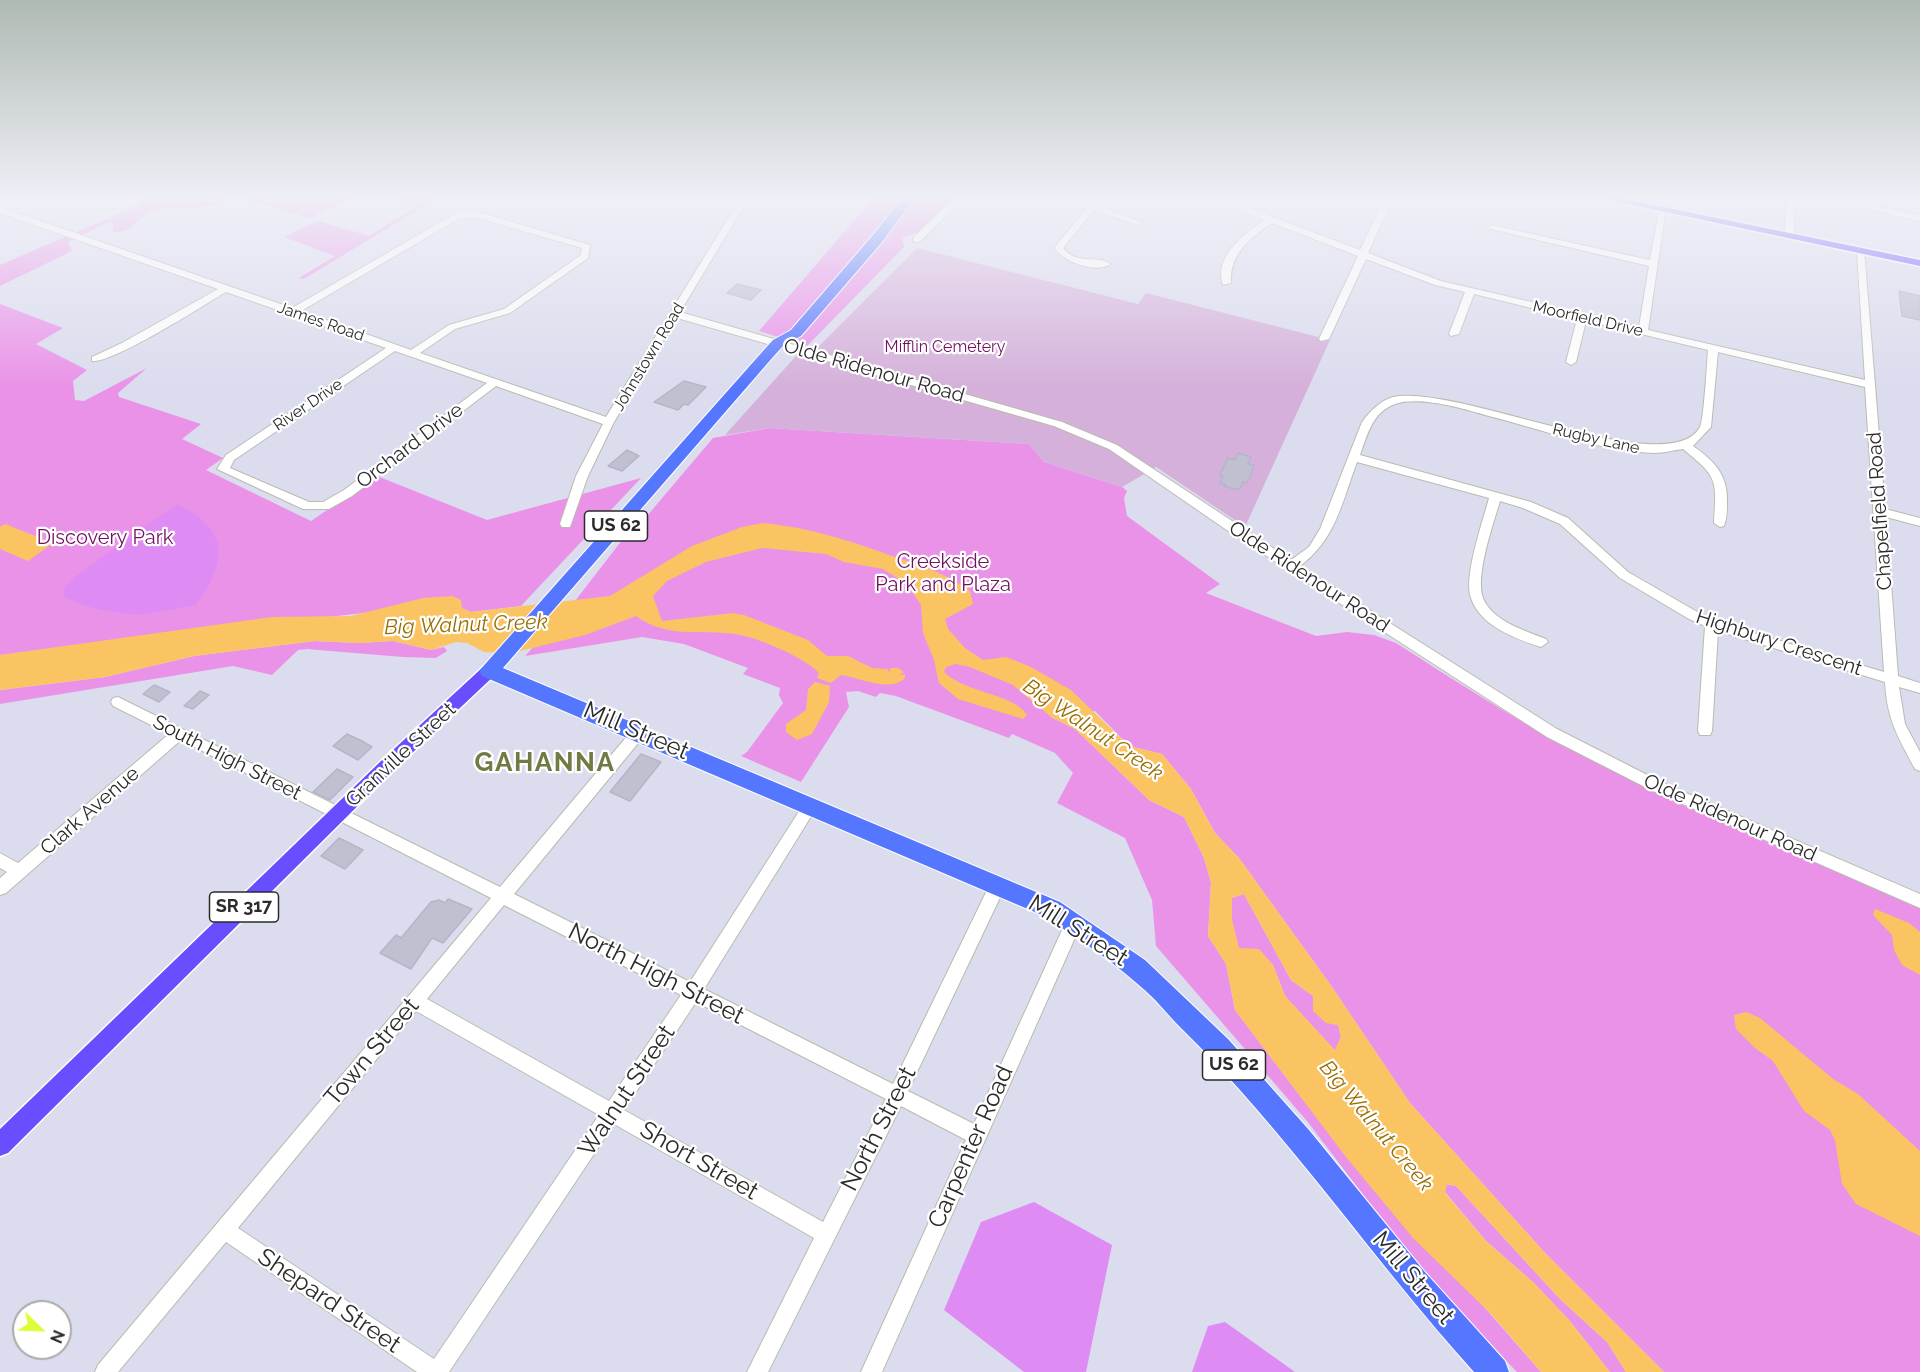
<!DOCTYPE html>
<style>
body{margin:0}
#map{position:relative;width:1920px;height:1372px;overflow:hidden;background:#dbdcee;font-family:Raleway,sans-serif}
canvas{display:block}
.north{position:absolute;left:12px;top:1300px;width:60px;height:60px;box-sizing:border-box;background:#fff;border:2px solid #aaa;border-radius:50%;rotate:113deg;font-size:16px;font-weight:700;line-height:24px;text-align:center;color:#2b2b2b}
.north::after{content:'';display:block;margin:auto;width:21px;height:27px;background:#daff37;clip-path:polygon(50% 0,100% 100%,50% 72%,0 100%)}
</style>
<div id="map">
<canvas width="1920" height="1372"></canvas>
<div class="north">N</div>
</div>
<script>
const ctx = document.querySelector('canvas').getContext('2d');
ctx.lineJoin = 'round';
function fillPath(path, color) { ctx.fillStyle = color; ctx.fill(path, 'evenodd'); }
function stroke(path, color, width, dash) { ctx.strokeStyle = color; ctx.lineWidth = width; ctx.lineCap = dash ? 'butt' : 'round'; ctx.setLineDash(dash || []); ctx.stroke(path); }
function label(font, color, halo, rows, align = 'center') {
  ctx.font = font + ' Raleway,sans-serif'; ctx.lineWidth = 4.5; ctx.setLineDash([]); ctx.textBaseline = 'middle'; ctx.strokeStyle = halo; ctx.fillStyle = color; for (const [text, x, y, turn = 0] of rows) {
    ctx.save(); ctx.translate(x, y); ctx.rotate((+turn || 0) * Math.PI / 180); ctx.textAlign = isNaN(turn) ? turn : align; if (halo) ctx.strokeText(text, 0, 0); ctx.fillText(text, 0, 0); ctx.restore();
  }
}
fillPath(new Path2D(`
 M139 196H230C210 214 177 205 153 211 136 216 136 233 113 232V223H107L68 242 72 250 64 255 0 286V265L139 205Z
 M245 196H358L310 218 244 199Z
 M389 196H441L304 279 299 278 335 256 284 237 312 223 320 221 369 236 417 206Z
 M875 196H957L919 232 904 237 902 241 905 246 807 346 759 331Z
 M0 304 63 328 36 344 87 370 73 381 75 400 84 401 147 368 118 393 119 397 201 424 182 439 223 458 206 470 311 521 377 476 487 520 641 478 521 606 471 612 463 609 363 613 0 655Z
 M770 428 1029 444 1044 462 1122 487 1127 491 1124 498 1127 516 1220 584 1206 593 1316 636 1347 632 1374 635 1396 643C1460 684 1524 725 1591 760 1697 816 1810 859 1920 907V1372H1664L1546 1254 1410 1103 1332 987 1239 858 1215 833 1191 789 1162 754 1129 746 1095 711 1051 717 1075 729 1149 800 1184 817 1204 858 1211 883 1208 936 1226 964 1235 1010 1304 1101 1541 1372H1517L1428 1280 1307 1121 1156 946 1152 900 1125 838 1057 803 1073 773 1055 753 1012 734 1009 738 896 696 880 693 876 697 858 691 846 692 849 707 801 782 741 756 747 752 783 703 779 695 780 688 743 674 748 668 684 644 642 637 525 656 575 601 626 535 630 536 713 438Z
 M315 641 360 643 393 641 431 650 444 647 447 651 436 658 403 657 307 649 298 650 272 675 233 666 0 704V690L105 677 194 656Z
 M1244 894 1291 980 1313 996 1314 1011 1326 1022 1338 1025 1341 1037 1335 1051 1285 996 1273 965 1259 950 1239 949 1231 920 1232 898Z
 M1446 1184 1456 1186 1560 1299 1607 1342 1626 1372H1610L1569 1320 1534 1283 1486 1241 1445 1192Z`), '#ea92e8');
fillPath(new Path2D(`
 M917 248 1138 304 1146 293 1330 340 1245 527 1156 467 1122 487 1044 462 1029 444 770 428 725 435 796 356 806 359Z`), '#d5b0da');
fillPath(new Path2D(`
 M177 504C230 530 228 560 196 605 179 608 162 612 145 614 128 616 73 607 63 595L65 588 74 577Z
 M1034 1202 1112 1245 1086 1372H1024L944 1310 981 1222Z
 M1225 1322 1295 1372H1192L1208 1326Z`), '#de8cf3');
fillPath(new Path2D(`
 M763 523C810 528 845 539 889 555 919 565 944 572 970 591L973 604 945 619 948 629 965 648 983 660 1006 657 1029 666 1071 690 1129 746 1162 754 1191 789 1215 833 1239 858 1332 987 1410 1103 1546 1254 1664 1372H1626L1607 1342 1560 1299 1456 1186 1447 1184 1445 1193 1486 1241 1534 1283 1569 1320 1610 1372H1541L1492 1315 1413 1238 1346 1157 1235 1010 1226 964 1208 936 1211 883 1204 858 1184 817 1149 800 1075 729 1051 717 1013 685 970 667 956 664 946 667 944 672C965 693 1015 694 1027 715L1023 719 958 699 939 683 934 660 923 633 921 605 907 584 883 569 844 562 826 554 762 548 706 562 667 581 653 596 662 621 733 613 744 615 808 640 827 656H848L872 668 888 669 890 674V668H898L904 672 898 676 905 674V677C895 694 856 677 841 675L831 683 817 678 819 673C804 657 757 637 735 634 698 629 668 639 636 616L585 635 512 653 484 652 467 643 456 642 431 650 393 641 360 643 315 641 194 656 105 677 0 690V655L272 617 351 616 423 598 452 596 461 600 462 608 471 612 610 596 692 546 742 527ZM1244 894 1291 980 1313 996V1011L1326 1023 1338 1025 1341 1037 1335 1050 1285 996 1273 965 1259 949 1239 948 1232 920V898Z
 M5 524 53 543 28 561 0 549V527Z
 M815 682 830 686 829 702 812 734 797 740 786 732V724L806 710 808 689Z
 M1875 909 1909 923 1920 932V975L1902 965 1894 950 1892 935 1873 915Z
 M1746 1012 1760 1018 1833 1079 1858 1094 1920 1151V1236L1856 1204 1842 1184 1835 1140 1830 1130 1804 1111 1773 1061 1755 1048 1736 1029 1734 1015Z`), '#fbc463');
const building = new Path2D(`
 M737 284 761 290 751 300 727 293Z
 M1899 291 1920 296V320L1902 316Z
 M684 381 706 387 688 405 684 404 678 410 654 402Z
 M627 450 639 456 622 471 608 466Z
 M1238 453 1251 457 1248 464 1254 465 1250 478 1246 483 1243 482 1240 489H1234L1224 486 1225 484 1220 483 1223 476 1220 475 1228 458 1235 460Z
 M154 685 170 692 159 702 143 694Z
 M200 691 209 695 193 709 184 706Z
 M347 734 362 741 372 747 358 760 333 746Z
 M641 754 661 762 630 801 610 792Z
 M337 769 353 777 330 800 313 792Z
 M339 838 363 850 345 869 321 856Z
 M448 899 472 909 443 943 432 938 411 969 380 953 396 935 401 938 431 902 439 900 445 903Z`);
fillPath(building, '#c0c0d0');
stroke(building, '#b5b4ca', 1.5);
const minor = new Path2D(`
 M742 196H750L680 312 1062 422 1117 445 1291 560 1309 547 1320 529 1362 422C1370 411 1380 401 1393 397 1455 383 1670 483 1700 427 1704 419 1707 362 1708 350L1586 321 1576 362 1571 365 1566 362 1577 319 1474 294 1459 334 1451 336 1449 334 1465 292 1435 285 1366 259 1329 339 1321 341 1319 339 1358 256 1272 223C1250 238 1229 254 1231 283L1223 285C1213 257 1244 234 1264 220L1205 196H1217L1360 250 1382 204 1355 196 1384 199 1386 196H1394L1368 253 1441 281 1639 327 1649 266 1487 228 1491 225 1650 260 1659 210 1666 208 1648 330 1865 380 1857 251 1864 249 1885 509 1920 518V526L1886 517 1898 676 1920 683V693L1899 687 1905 724 1920 752V771L1915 769C1898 737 1887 720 1885 682L1718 631 1712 731 1710 735H1700L1698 731 1705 626 1689 619 1620 578 1560 524 1523 508 1500 501C1493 525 1475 575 1483 598 1492 621 1526 631 1546 639L1548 642 1541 647C1516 639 1480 626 1471 598 1463 577 1483 521 1489 498L1357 462C1342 502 1336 539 1300 566L1557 729 1663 783 1920 894V908L1653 791 1547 737 1231 533 1109 449 1054 426 677 318 614 422 588 476 570 527H562L560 524 576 476 603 424 496 386 352 496 329 509H303L217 469 226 455 386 348 226 292C204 305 112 364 92 361V357L122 343 218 289 0 213V207L292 308 458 212H478L590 245 588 258 510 313 455 329 420 353 606 417ZM460 218H478L582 248 581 255 504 309 449 325 411 350 301 311ZM395 351 487 383 344 490 323 502H309L230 468 234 460ZM1718 352 1865 387 1884 672 1730 626 1699 613 1628 572 1568 518 1531 502 1360 455C1367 436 1372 412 1395 404 1419 396 1461 408 1485 415 1537 428 1602 452 1655 453 1664 453 1674 450 1683 449 1717 477 1717 478 1714 523L1720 527 1724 526C1727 518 1727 510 1727 502 1728 474 1714 461 1693 446L1711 427Z
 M957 196H966L919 242H913V238Z
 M1097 196H1106L1098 206 1142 222 1138 225 1094 210 1063 248C1078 266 1095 254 1111 264 1095 274 1064 262 1054 248Z
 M1785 196H1793L1794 236 1790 239 1786 236Z
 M1805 196H1823L1920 215V221Z
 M118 697 500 887 634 728H644L646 732 644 736 514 894 690 982 805 802 810 800 815 802 817 806 815 810 704 989 893 1084 992 880 998 878 1004 880 1006 885 908 1091 974 1124 1068 917 1074 915 1080 917 1082 922 882 1372H861L966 1140 901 1106 768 1372H747L814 1238 614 1124 449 1372H417L226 1242 118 1372H95L98 1365 491 898 181 740 6 893 0 895V878L7 872 0 868V853L18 863 169 734 113 706 111 702 113 698ZM504 905 681 995 609 1101 427 999ZM696 1002 886 1099 823 1222 624 1110ZM416 1011 599 1115 434 1359 238 1228Z`);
const major = new Path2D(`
 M1590 196H1611L1920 260V266Z
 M489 665 497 671 495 675 393 771 8 1153 0 1156V1129L381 761 483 667Z`);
const highway = new Path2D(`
 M904 196H916L883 241 801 336 783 346 773 357 503 668 1060 902 1145 960 1228 1039 1309 1130 1424 1271 1505 1361 1509 1372H1474C1373 1260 1289 1134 1181 1028 1167 1014 1155 998 1140 986 1110 959 1077 938 1044 916L482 676 479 671 763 351 773 340 791 330 873 235Z`);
stroke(minor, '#b9bcac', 2);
stroke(major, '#fff', 3);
stroke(highway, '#fff', 2);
fillPath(minor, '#fff');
fillPath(major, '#674fff');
fillPath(highway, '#5576ff');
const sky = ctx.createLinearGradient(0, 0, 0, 388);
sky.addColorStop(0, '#afbab3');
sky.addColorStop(0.51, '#efeff7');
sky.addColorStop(1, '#efeff700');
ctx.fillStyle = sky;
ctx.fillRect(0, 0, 1920, 388);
label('16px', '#2b2b2b', '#fff', [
 ["Moorfield Drive",1588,319,13],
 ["James Road",321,322,19],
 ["Johnstown Road",649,357,-59],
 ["River Drive",308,405,-34],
 ["Rugby Lane",1596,439,13]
]);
label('16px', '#701260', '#fff', [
 ["Mifflin Cemetery",945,347]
]);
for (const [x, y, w] of [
 [616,526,63],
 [244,907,69],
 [1234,1065,63]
]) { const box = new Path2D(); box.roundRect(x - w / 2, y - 15, w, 30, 4.5); ctx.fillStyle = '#fff'; ctx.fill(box); stroke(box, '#2b2b2b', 1.5); }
label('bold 18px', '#2b2b2b', null, [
 ["US 62",616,526],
 ["SR 317",244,907],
 ["US 62",1234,1065]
]);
label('20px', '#2b2b2b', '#fff', [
 ["Olde Ridenour Road",874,371,16],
 ["Orchard Drive",410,446,-37],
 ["Chapelfield Road",1880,511,-94],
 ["Olde Ridenour Road",1309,577,33],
 ["Highbury Crescent",1779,643,18],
 ["Granville Street",401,755,-43],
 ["South High Street",227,758,27],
 ["Clark Avenue",90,811,-41],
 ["Olde Ridenour Road",1730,818,24]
]);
label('20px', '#701260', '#fff', [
 ["Discovery Park",105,538],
 ["Creekside",943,562],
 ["Park and Plaza",943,585]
]);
label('italic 21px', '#9a6f02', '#fff', [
 ["Big Walnut Creek",466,625,-2],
 ["Big Walnut Creek",1093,730,34],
 ["Big Walnut Creek",1376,1126,50]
]);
label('24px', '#2b2b2b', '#fff', [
 ["Mill Street",636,731,23],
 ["Mill Street",1078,931,32],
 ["North High Street",656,974,27],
 ["Town Street",372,1052,-50],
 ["Walnut Street",627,1091,-56],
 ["North Street",879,1129,-63],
 ["Carpenter Road",971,1147,-66],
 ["Short Street",699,1161,30],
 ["Mill Street",1413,1278,50],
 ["Shepard Street",329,1301,34]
]);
ctx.letterSpacing = '1.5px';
label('bold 26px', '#707a43', '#fff', [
 ["GAHANNA",545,763]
]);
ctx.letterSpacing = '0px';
</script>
